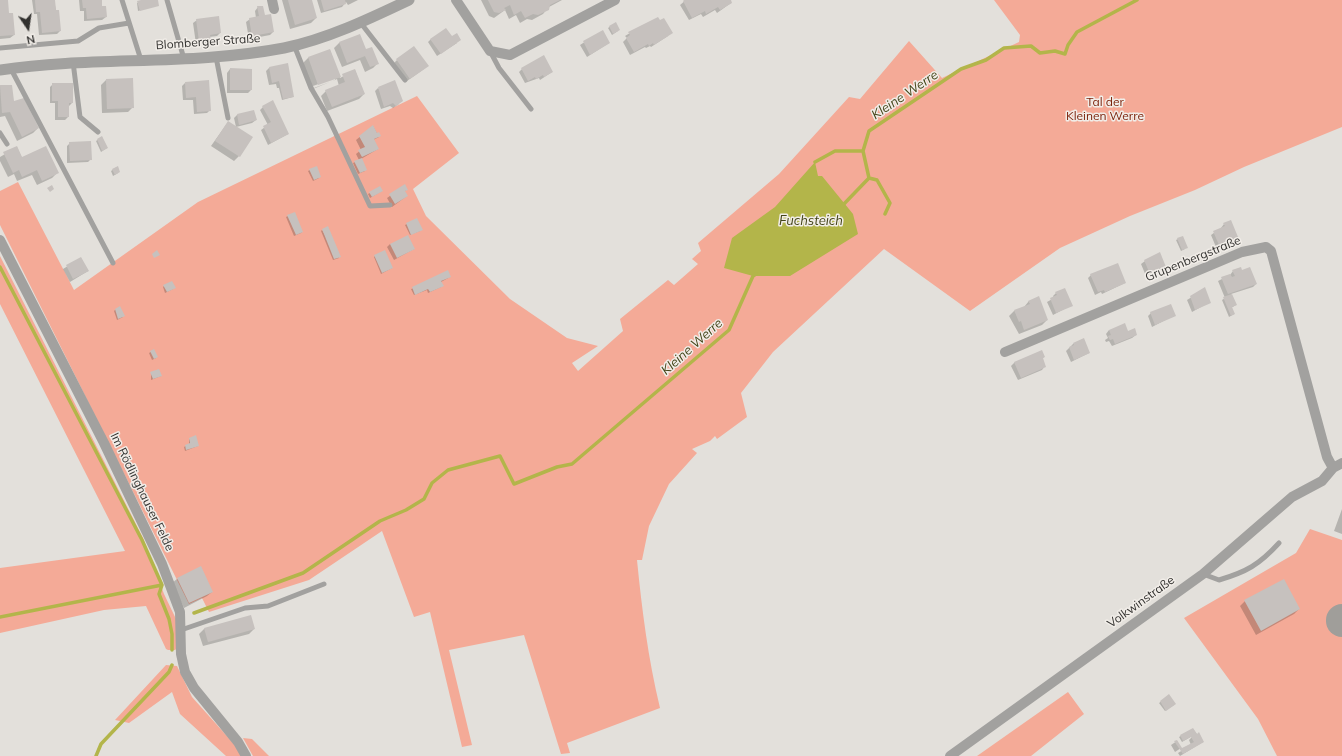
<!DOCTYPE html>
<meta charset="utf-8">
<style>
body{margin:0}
#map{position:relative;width:1342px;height:756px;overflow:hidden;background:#e3e0db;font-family:Mulish,sans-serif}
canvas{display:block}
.north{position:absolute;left:8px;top:8px;width:40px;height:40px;-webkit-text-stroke:3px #f1ede8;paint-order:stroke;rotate:167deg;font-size:11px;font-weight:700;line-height:16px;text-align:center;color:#32312f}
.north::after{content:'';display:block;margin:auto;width:14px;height:18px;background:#32312f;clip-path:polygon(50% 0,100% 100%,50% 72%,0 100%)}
</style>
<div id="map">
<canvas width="1342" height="756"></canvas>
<div class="north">N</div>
</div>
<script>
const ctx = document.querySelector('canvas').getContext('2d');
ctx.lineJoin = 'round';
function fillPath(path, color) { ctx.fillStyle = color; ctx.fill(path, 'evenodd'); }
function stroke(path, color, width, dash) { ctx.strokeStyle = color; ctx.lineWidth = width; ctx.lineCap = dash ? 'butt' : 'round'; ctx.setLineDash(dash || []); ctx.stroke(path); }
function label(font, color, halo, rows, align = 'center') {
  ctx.font = font + ' Mulish,sans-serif'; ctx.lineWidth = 3; ctx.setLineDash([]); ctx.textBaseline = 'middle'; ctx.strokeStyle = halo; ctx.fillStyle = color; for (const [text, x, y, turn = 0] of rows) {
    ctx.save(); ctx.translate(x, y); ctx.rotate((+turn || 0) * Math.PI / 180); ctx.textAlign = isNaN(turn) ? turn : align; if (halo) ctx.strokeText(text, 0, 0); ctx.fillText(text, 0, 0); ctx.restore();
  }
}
fillPath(new Path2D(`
 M994 0H1342V127L1244 167 1195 190 1130 216 1060 248 970 311 884 249 773 352 741 393 747 417 717 439 715 436 710 441 692 449 697 453 669 484 649 526 642 560H637C642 610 648 658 660 708L567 743 570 753 561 754 524 635 449 650 472 745 462 747 430 612 414 617 382 531 309 580 209 612 202 598 189 604 0 225V191L18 182 74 290 198 202 417 96 459 153 413 189 426 216 510 299 567 338 598 346 572 363 578 371 623 331 620 319 668 280 674 285 698 264 692 259 701 251 698 243 779 174 849 97 860 99 909 41 942 78 1019 42 1020 35Z
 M0 256 143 538 164 594 176 619 178 647 175 650H168L166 649 146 606 104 610 0 633V568L125 551 0 304Z
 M1310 529 1342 540V756H1277L1258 719 1184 618 1296 553Z
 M166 665 177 666 192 697 234 744 241 756H226L180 714 172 692 129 723 115 720Z
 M1068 692 1084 714 1031 756H977Z
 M243 738 252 739 269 756H253Z`), '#f4aa97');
fillPath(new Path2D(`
 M815 162 818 176H822L853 214 858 234 790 276H753L724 268 732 238 775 207Z`), '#b3b54a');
fillPath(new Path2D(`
 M0 0H7L8 14 14 35 10 38 0 39Z
 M32 0H54L60 31 57 34 39 35 37 14H34Z
 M79 0H101V7L106 17 102 20 84 21V11H80Z
 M144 0H157L158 5 138 11 137 3Z
 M282 0H311L316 18 311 23 290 29Z
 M317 0H358L348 5 346 2 342 7 321 13Z
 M481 0H562L549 7 543 14 532 20 527 19 520 23 516 15 509 19 505 10 494 18 489 16Z
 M686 0H729L731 3 717 13 715 10 703 17 701 14 689 20 680 5Z
 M258 7 273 32 270 35 249 39 246 22 250 19 256 18 255 11Z
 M197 20 220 33 217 36 209 37 210 40 207 43 196 44 193 23Z
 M660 22 668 36 651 47 650 46 646 48 645 47 630 55 623 42 627 38 625 36 643 25Z
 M615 23 618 31 612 35 608 28Z
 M602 31 609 43 587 57 580 45Z
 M359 35 365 51 378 63 373 68 365 72 360 60 342 67 334 48 339 43Z
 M431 39 457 43 437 56 428 42Z
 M330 50 340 78 355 70 364 94 359 99 327 111 321 96 326 91 339 86 337 79 313 89 303 63 308 58ZM335 78V80L314 88 313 86Z
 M397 60 424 69 407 81 394 63Z
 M287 64 293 97 282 100 279 88H277L276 84 269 85 266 71 269 68Z
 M230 69 251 90 248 93H227V73Z
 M522 69 552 72 540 80 539 78 525 83 519 72Z
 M106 80 133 107 128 112 102 113 101 85Z
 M185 83 210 110 207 113 194 114 193 100H183L182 86Z
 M53 84 72 103 69 106 68 117 65 120H55V103H50V87Z
 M0 86H11L13 103 38 128 33 133 17 141 5 116 0 117Z
 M378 88 399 104 393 108 390 106 381 109 375 91Z
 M263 107 288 134 268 145 261 130 268 125 260 110Z
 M253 111 256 120 252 123 236 127 234 118 237 115Z
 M228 122 239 156 234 161 211 146Z
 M373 126 379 137 373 140 378 149 361 159 365 171 358 174 353 163 359 160 356 154 361 150 356 140Z
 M102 137 107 148 101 152 96 141Z
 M70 143 91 159 88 162 67 163V146Z
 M17 147 22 158 57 173 52 178 37 185 32 175 17 181 14 174 8 177 0 161V157Z
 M117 167 118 173 113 176 111 171Z
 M310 170 319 178 313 181 308 171Z
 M404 186 407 189 404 192 407 196 392 207 387 198Z
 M382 191 370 198 368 194 370 193Z
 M288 216 302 232 301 233 294 236 286 217Z
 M407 224 420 231 410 235 405 225Z
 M1224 224 1237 237 1216 247 1211 235 1221 228Z
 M322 230 339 258 333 260 321 231Z
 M1178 239 1185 249 1181 251 1176 240Z
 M390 244 414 249 394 260 387 247Z
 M375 256 392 268 381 274 374 257Z
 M81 258 88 271 70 282 63 269Z
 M1145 261 1165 267 1146 276 1141 264Z
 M1233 271H1242L1256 284 1253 287 1231 294 1236 305 1231 308 1234 314 1229 317 1222 300 1225 298 1218 281 1230 275Z
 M1091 275 1125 283 1102 294 1101 292 1095 295 1088 278Z
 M450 277 441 282V287L428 293 427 290 414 295 411 289Z
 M164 286 173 289 165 293 163 287Z
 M1056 293 1072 305 1053 315 1047 302 1054 298 1053 296Z
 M1195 295 1210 302 1192 312 1187 300Z
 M1029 301 1047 320 1042 325 1019 334 1009 316 1014 311 1024 307Z
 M116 309 123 317 117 320 114 311Z
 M1151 313 1175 315 1152 327 1148 316Z
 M1109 330 1127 332 1136 335 1132 338 1112 346 1109 341 1106 342 1105 340 1108 338 1106 334Z
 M1083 339 1089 353 1071 362 1066 351 1073 344Z
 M154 350 156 358 152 360 149 353Z
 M1044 357 1042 359 1045 366 1042 370 1018 380 1011 366 1015 362Z
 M151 373 161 376 151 380Z
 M189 439 198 446 185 451 184 447 189 444Z
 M1342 509V534L1334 531Z
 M177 579 212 592 207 596 184 608 172 583Z
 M1245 601 1299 609 1294 614 1256 635 1240 606Z
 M204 629H254L249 634 203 646 199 634Z
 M1169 696 1174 705 1165 711 1159 703Z
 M1193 729 1203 742 1180 756 1178 753 1191 745 1189 740 1194 735 1182 742 1179 737Z
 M1177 741 1181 748 1175 752 1171 745Z`), '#0003');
stroke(new Path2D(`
 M815 162 835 151H863
 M869 178 877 180 890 203 885 214
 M842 206 869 178 863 151 869 131 961 69 986 60 1004 48 1031 46 1040 53 1055 51 1065 54 1068 45 1077 32 1137 0
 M0 267 142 540 162 585 159 594 169 619 172 634V650
 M194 613 303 573 380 521 406 510 424 499 432 483 448 470 500 456 514 484 557 467 572 464 729 330 753 276 756 274
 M0 617 162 585
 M96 756 101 744 169 672 172 665`), '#b3b54a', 3.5);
stroke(new Path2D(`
 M1342 620V621`), '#a09e9a', 32);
fillPath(new Path2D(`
 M0 0H8L9 13H13L15 35 0 36Z
 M35 0H55L56 10H59L61 31 42 33 40 12H36Z
 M82 0H102V6H106L107 17 87 19 86 8H83Z
 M141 0H158L159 6 140 11 137 1Z
 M288 0H312L317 18 295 25Z
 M321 0H345L346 4 324 11Z
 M488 0H560L550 5 549 10 538 15 533 14 525 18 521 11 514 15 510 5 504 8 506 10 499 13 494 12Z
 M684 0H731L732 3 720 10 718 7 706 14 705 11 692 18 683 1Z
 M257 6H263L265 15 271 14 274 32 252 36 249 18 259 16Z
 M219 16 221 33 210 35 211 40 199 41 196 19Z
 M658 17 660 20 664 18 673 33 654 45 653 43 649 46 648 44 634 52 626 38 630 35 628 32Z
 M616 22 620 30 613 34 609 26Z
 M446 28 452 36 457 33 461 40 441 54 430 39Z
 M603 30 610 43 590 55 583 41Z
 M360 34 366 49 372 47 379 64 370 67 365 56 347 63 339 42Z
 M414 46 429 66 410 79 396 59Z
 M330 49 341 77 318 85 308 57Z
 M544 55 553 72 544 77 543 75 536 79 535 77 528 81 521 68Z
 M288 63 294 97 283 99 279 81 272 83 269 67Z
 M230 68 252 69V90H230Z
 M355 69 365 94 332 107 325 90 345 82 342 74Z
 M133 78 134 108 107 109 106 79Z
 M209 80 211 111 197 112 196 97 186 98 185 82Z
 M395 80 403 101 396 106 393 103 384 107 378 87Z
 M52 83H73V103H69V117H58V101H52Z
 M0 85H12L14 101 24 98 39 128 22 137 10 112 2 113Z
 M273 100 289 134 271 143 263 126 271 122 262 106Z
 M254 110 257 120 239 125 237 114Z
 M228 121 253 137 240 157 215 141Z
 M373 125 377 133 379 132 381 136 374 139 379 149 362 157 358 150 365 147 359 136Z
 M102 136 108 148 102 151 97 139Z
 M91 141 92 160 70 161 69 142Z
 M17 146 22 157 46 146 59 173 42 181 37 170 22 177 19 170 13 173 3 152Z
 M362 158 367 170 360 173 354 161Z
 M118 166 120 172 115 175 112 169Z
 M317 166 321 177 314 180 309 169Z
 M405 184 408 190 405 191 408 196 395 204 389 194Z
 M52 185 54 189 50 192 47 188Z
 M380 186 383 191 372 197 369 192Z
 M295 212 303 232 296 235 287 215Z
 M417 218 423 230 411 235 406 223Z
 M1231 220 1238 237 1219 245 1213 231 1225 226 1223 223Z
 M328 226 341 257 334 259 322 229Z
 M408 235 415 249 397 258 390 244Z
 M1183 236 1188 248 1182 250 1177 238Z
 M157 250 160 255 154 258 152 254Z
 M385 250 393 268 382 273 374 255Z
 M1160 252 1166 267 1150 274 1144 260Z
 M81 257 89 271 73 279 66 265Z
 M1118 263 1126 283 1105 292 1104 290 1098 292 1090 274Z
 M1241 267 1242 270 1250 267 1257 284 1228 294 1221 277 1230 274 1232 277 1235 276 1232 270Z
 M448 270 451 277 441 281 444 286 430 292 428 289 415 295 412 287Z
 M172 281 176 288 167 292 163 285Z
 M1205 287 1211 303 1195 310 1190 296Z
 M1065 288 1073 306 1056 313 1050 298 1057 295 1055 292Z
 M1232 294 1237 305 1232 307 1235 314 1231 316 1223 297Z
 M1039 296 1048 320 1024 330 1021 321 1019 322 1014 310 1030 304 1028 301Z
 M1171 304 1176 316 1155 325 1150 312Z
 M120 306 125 316 118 319 115 309Z
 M1125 323 1128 331 1135 328 1137 335 1115 344 1113 339 1110 340 1108 336 1111 335 1109 330Z
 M1084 338 1090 353 1074 360 1069 347 1074 345 1073 343Z
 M154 349 158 357 154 359 150 351Z
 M1042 350 1045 357 1043 358 1046 367 1021 378 1014 362Z
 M159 369 162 376 153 379 150 372Z
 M196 435 199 446 186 450 185 445 190 443 189 438Z
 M201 566 213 592 189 603 177 578Z
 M1284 579 1300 609 1261 631 1244 600Z
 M251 615 255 629 208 642 204 628Z
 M1169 694 1176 704 1166 711 1160 701Z
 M1193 728 1197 734 1199 732 1204 742 1183 754 1174 741 1177 740 1182 748 1194 742 1191 737 1183 741 1180 735Z`), '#c6c1be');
stroke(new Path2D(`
 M122 0 141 60
 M167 0 184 59
 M360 22 405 80
 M294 45 311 88 328 117 370 206 390 205
 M0 48 78 41 99 28 129 23
 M490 51 499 68 531 109
 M216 57 228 118
 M73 62 80 117 98 132
 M11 69 113 263
 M0 133 7 144
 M1203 574 1219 580C1246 572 1259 565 1279 543
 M181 630 245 608 268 606 324 584`), '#a2a19f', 5);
stroke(new Path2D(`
 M272 0 274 9
 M456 0 490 51 510 55 615 0
 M0 240 104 443 162 564 180 612 181 654 185 672 194 688 238 742 246 756
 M1005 352 1242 252 1266 247 1271 251 1327 457 1333 468
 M950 756 1203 574 1292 497 1322 481 1333 468 1342 463`), '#a2a19f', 10);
stroke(new Path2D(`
 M0 70C94 56 190 66 284 48 327 39 369 19 409 0`), '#a2a19f', 11);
label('12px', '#32312f', '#f1ede8', [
 ["Blomberger Straße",208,42,-4],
 ["Grupenbergstraße",1193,259,-22],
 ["Im Rödlinghauser Felde",142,492,64],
 ["Volkwinstraße",1141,602,-36]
]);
label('12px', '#7c220b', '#f1ede8', [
 ["Tal der",1105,102],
 ["Kleinen Werre",1105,116]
]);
label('italic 13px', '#444519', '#f1ede8', [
 ["Kleine Werre",905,95,-34],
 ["Fuchsteich",811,221],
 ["Kleine Werre",692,347,-42]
]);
</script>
